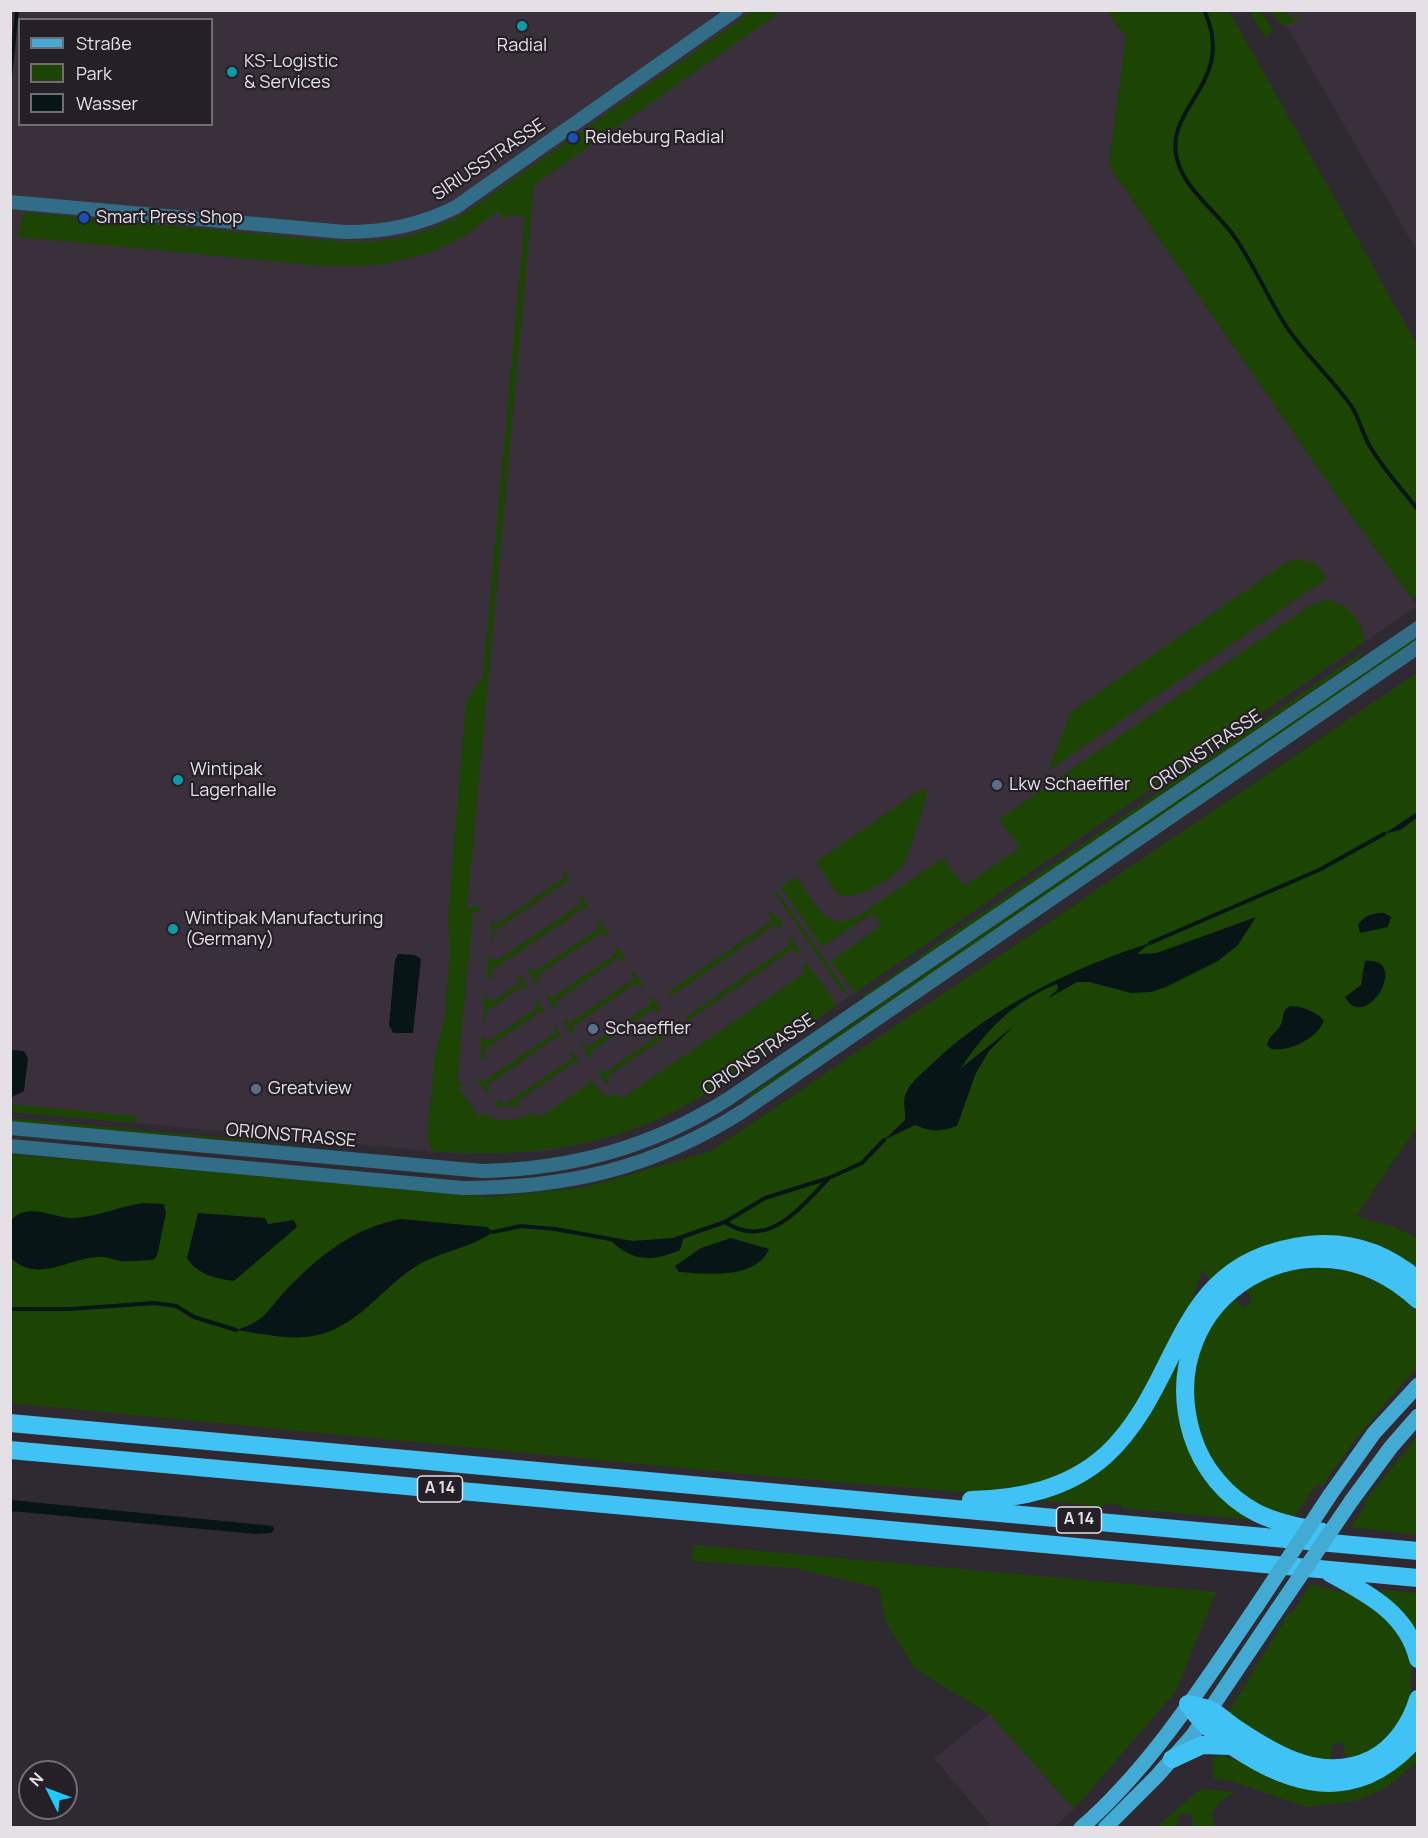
<!DOCTYPE html>
<meta charset="utf-8">
<style>
body{margin:0}
#map{position:relative;width:1428px;height:1838px;overflow:hidden;background:#2f2a31;font-family:Manrope,sans-serif}
canvas{display:block}
.frame{position:absolute;inset:0;border:12px solid #e4e0e5;pointer-events:none}
.legend{position:absolute;left:18px;top:18px;width:195px;height:108px;box-sizing:border-box;background:#252027;border:2px solid #716d73;margin:0;padding:8px 10px;list-style:none;font-size:18px;color:#e4e0e5}
.legend li{display:flex;align-items:center;gap:12px;height:30px}
.legend b{width:30px;border:2px solid #716d73}
.north{position:absolute;left:18px;top:1760px;width:60px;height:60px;box-sizing:border-box;background:#252027;border:2px solid #716d73;border-radius:50%;rotate:312deg;font-size:16px;font-weight:700;line-height:24px;text-align:center;color:#e4e0e5}
.north::after{content:'';display:block;margin:auto;width:21px;height:27px;background:#1fc9fd;clip-path:polygon(50% 0,100% 100%,50% 72%,0 100%)}
</style>
<div id="map">
<canvas width="1428" height="1838"></canvas>
<div class="frame"></div>
<ul class="legend">
<li><b style="height:8px;background:#42aad3"></b>Straße</li>
<li><b style="height:16px;background:#1c4504"></b>Park</li>
<li><b style="height:16px;background:#071517"></b>Wasser</li>
</ul>
<div class="north">N</div>
</div>
<script>
const ctx = document.querySelector('canvas').getContext('2d');
ctx.lineJoin = 'round';
function fillPath(path, color) { ctx.fillStyle = color; ctx.fill(path, 'evenodd'); }
function stroke(path, color, width, dash) { ctx.strokeStyle = color; ctx.lineWidth = width; ctx.lineCap = dash ? 'butt' : 'round'; ctx.setLineDash(dash || []); ctx.stroke(path); }
function label(font, color, halo, rows, align = 'center') {
  ctx.font = font + ' Manrope,sans-serif'; ctx.lineWidth = 4.5; ctx.setLineDash([]); ctx.textBaseline = 'middle'; ctx.strokeStyle = halo; ctx.fillStyle = color; for (const [text, x, y, turn = 0] of rows) {
    ctx.save(); ctx.translate(x, y); ctx.rotate((+turn || 0) * Math.PI / 180); ctx.textAlign = isNaN(turn) ? turn : align; if (halo) ctx.strokeText(text, 0, 0); ctx.fillText(text, 0, 0); ctx.restore();
  }
}
fillPath(new Path2D(`
 M10 11H1107L1126 37 1109 166 1340 500 1417 606 729 1079 685 1106 639 1127 608 1138 545 1151 461 1154 11 1111ZM20 20H212V124H20Z
 M1278 11H1417V251Z
 M990 1714 1074 1809 1055 1827H992L934 1758Z`), '#39303c');
fillPath(new Path2D(`
 M753 11H782L534 185 467 910 477 905 482 913 473 912 457 1082 465 1083 459 1088 479 1117 486 1113C495 1126 524 1119 535 1112L539 1118 590 1083 587 1076 602 1093 609 1097 616 1093 621 1099 805 973 802 967 807 963 837 1005C787 1040 738 1078 685 1106 606 1148 519 1159 432 1151L427 1137 435 1056 445 1016 450 952 448 916 466 702 483 676 525 216 509 215 504 219 498 211 463 237 429 253 386 264 360 266H323L18 237 24 212 346 242C394 243 433 233 474 207Z
 M1107 11H1229L1417 345 1418 595 1412 599 1340 500 1109 166 1126 37Z
 M1249 11H1261L1273 30 1266 39Z
 M1270 11H1286L1292 19 1305 11 1294 22 1285 26 1279 23Z
 M1296 559 1315 563 1327 578 1048 771 1071 712 1287 562Z
 M1324 600C1345 599 1364 621 1364 642L855 993 831 961 881 926 872 913 822 947 781 887 796 877 822 914 840 923 857 917 943 858 964 886 1020 848 999 819 1311 605Z
 M1417 635V642L751 1098 749 1095Z
 M1364 651 1356 661 921 960 918 957Z
 M1417 673V1127L1356 1216 1396 1228 1417 1238V1276L1372 1250 1212 1282 1202 1269 1190 1307 1124 1425 1104 1449 1053 1482 987 1494 767 1476 11 1403 10 1154 493 1197 587 1187 711 1151Z
 M923 788 927 794C921 812 911 852 902 866 893 879 855 900 839 896L816 862Z
 M564 870 573 886 567 881 492 933 495 940H491V919L496 925 565 877 561 871Z
 M776 890 849 995 842 991 774 892Z
 M578 896 583 897 590 911 585 907 491 971 494 977 487 979 488 958 491 956 495 962 582 903Z
 M772 912 783 924 780 930 776 924 671 996 668 992 772 921 768 915Z
 M599 921 608 933 606 938 602 932 537 976 541 982 537 983 528 971 529 967 535 972 599 928 596 922Z
 M792 938 800 953 798 955 793 949 688 1021 686 1017 790 945 787 939Z
 M613 947H617L625 959 624 963 619 957 555 1002 558 1008 553 1007 546 996V993L552 998 617 953Z
 M908 965 910 968 866 998 861 997Z
 M630 972H634L642 984 641 989 636 983 572 1027 576 1033 572 1034 563 1022 564 1018 569 1023 634 979Z
 M521 975 529 990 523 986 484 1013 487 1019 484 1020 483 1017 485 998 487 996 492 1002 521 982 517 976Z
 M648 997H652L660 1009 659 1014 654 1008 590 1052 594 1058 588 1057 581 1046 582 1043 587 1048 652 1003Z
 M534 1001 539 1002 546 1016 541 1011 483 1051 487 1057 481 1060V1038L483 1036 488 1042 538 1007Z
 M669 1022 677 1038 671 1033 606 1077 610 1084H606L598 1072V1068L604 1073 668 1029 665 1023Z
 M552 1026 556 1027 563 1041 558 1036 486 1086 490 1092H486L477 1080 478 1077 483 1082 556 1032Z
 M569 1051 574 1053 581 1067 575 1062 518 1101 521 1107 496 1106 500 1099 504 1105 573 1058Z
 M10 1104 135 1116 136 1123 11 1112Z
 M10 1118 250 1140 255 1142 11 1122Z
 M1325 1265C1360 1275 1394 1282 1417 1313V1368C1382 1405 1351 1444 1322 1486L1317 1484 1294 1517 1272 1514 1220 1480 1194 1426V1358L1215 1317 1234 1299 1244 1308 1252 1300 1246 1289 1282 1269Z
 M1190 1330 1181 1414 1252 1520 1122 1508V1505L1105 1503 1104 1507 1029 1499 1096 1468Z
 M1417 1437V1535L1351 1527 1366 1505 1364 1502Z
 M694 1545 1216 1592 1176 1691 1074 1809 990 1714 915 1669 885 1620 879 1588 794 1568 691 1561Z
 M1311 1584 1364 1598 1387 1613 1412 1660 1411 1692 1407 1706 1396 1729 1375 1749 1350 1759 1345 1754 1343 1742 1333 1744 1331 1760 1293 1755 1228 1713 1289 1613 1292 1614Z
 M1382 1590 1417 1593V1642L1380 1595Z
 M1417 1740V1762L1386 1788 1356 1801 1306 1807 1229 1780 1214 1779 1212 1758 1223 1755 1294 1785Z
 M1200 1789 1236 1792 1220 1801 1212 1814 1214 1827H1192V1814H1179L1177 1827H1157Z`), '#1c4504');
fillPath(new Path2D(`
 M1417 812V818L1400 830 1384 834Z
 M1384 913 1391 917 1388 927 1360 933 1358 925C1365 915 1372 913 1384 913Z
 M1256 917 1238 945 1218 961 1166 987 1151 992 1131 993 1089 982H1077L1047 999 1058 989 1057 984C1013 1002 987 1029 961 1068L1014 1026 989 1051 976 1073 957 1126C941 1132 930 1132 915 1125L884 1140 905 1120C906 1111 902 1101 906 1093 911 1081 925 1071 934 1062 992 1007 1074 967 1150 943L1137 954 1157 953Z
 M398 954 415 955 421 959 413 1033H393L389 1025 395 960Z
 M1365 961C1412 956 1366 1035 1345 997L1361 985Z
 M1290 1006C1301 1006 1318 1012 1324 1021 1316 1039 1290 1052 1271 1049L1267 1045C1269 1034 1278 1033 1281 1024 1285 1016 1281 1011 1290 1006Z
 M10 1050 24 1051 28 1058 24 1091 12 1097Z
 M144 1203 164 1204 166 1213 157 1256 153 1260C143 1260 131 1262 121 1261 113 1260 106 1256 98 1257 68 1258 38 1284 11 1258V1220C28 1203 49 1216 69 1218 93 1219 119 1206 144 1203Z
 M198 1213 265 1218 268 1224 294 1220 297 1227 234 1281C217 1279 196 1274 187 1258Z
 M400 1219 487 1227 493 1232C471 1248 442 1251 418 1265 398 1277 383 1294 365 1309 319 1348 289 1338 236 1330 265 1322 268 1309 288 1288 320 1255 354 1228 400 1219Z
 M684 1236 680 1250C652 1262 633 1262 610 1240 634 1243 661 1244 684 1236Z
 M731 1238 769 1249C756 1280 707 1274 679 1272L675 1266 701 1248Z
 M11 1500 273 1526 274 1530 271 1533 255 1534 11 1511Z`), '#071517');
stroke(new Path2D(`
 M1204 10C1238 83 1163 106 1177 159 1185 191 1218 212 1236 239 1255 267 1268 298 1286 326 1305 355 1332 378 1352 407 1360 420 1363 436 1371 448 1384 470 1402 489 1418 510
 M10 78 17 10
 M1150 943 1319 870 1384 834
 M725 1222C768 1251 801 1207 829 1178
 M493 1232 521 1226 555 1229 632 1243 673 1240 725 1222 765 1198 829 1178 862 1163 884 1140
 M10 1309H70L155 1303 176 1306 194 1317 236 1330`), '#071517', 4);
stroke(new Path2D(`
 M10 202 345 232C386 232 420 225 456 207L736 10
 M10 1128 482 1171C572 1169 652 1147 728 1099L1418 628
 M10 1146 463 1188C568 1188 654 1168 743 1111L1418 647`), '#316d86', 14);
stroke(new Path2D(`
 M1330 1495 1374 1433 1418 1385
 M1352 1500 1391 1447 1418 1416
 M1081 1828C1152 1766 1203 1684 1256 1607
 M1105 1828 1157 1776 1193 1735 1277 1610`), '#42aad3', 15);
stroke(new Path2D(`
 M10 1423 1418 1551
 M10 1450 1418 1578
 M971 1500C1020 1499 1068 1489 1106 1455 1186 1380 1171 1261 1308 1245 1350 1240 1386 1253 1418 1280
 M1323 1532C1301 1527 1277 1523 1257 1513 1226 1497 1202 1468 1192 1435 1150 1296 1311 1200 1418 1300
 M1330 1573C1368 1594 1407 1613 1418 1659
 M1188 1704C1195 1706 1204 1707 1211 1710 1220 1715 1228 1723 1237 1729 1277 1756 1323 1783 1372 1759 1395 1747 1411 1723 1418 1699
 M1188 1704C1204 1727 1223 1741 1246 1755 1310 1794 1367 1796 1418 1736
 M1172 1759 1202 1745 1231 1746`), '#40c2f4', 18);
stroke(new Path2D(`
 M1256 1607 1330 1495
 M1277 1610 1352 1500`), '#42aad3', 15);
for (const [x, y, r, color] of [
 [522,26,6,"#0f9aa8"],
 [232,72,6,"#0f9aa8"],
 [573,138,6,"#1a4fb4"],
 [84,218,6,"#1a4fb4"],
 [178,780,6,"#0f9aa8"],
 [997,785,6,"#5c6f8a"],
 [173,929,6,"#0f9aa8"],
 [593,1029,6,"#5c6f8a"],
 [256,1089,6,"#5c6f8a"]
]) { const dot = new Path2D(); dot.arc(x, y, r, 0, 2 * Math.PI); ctx.fillStyle = color; ctx.fill(dot); stroke(dot, '#252027', 2); }
for (const [x, y, w] of [
 [440,1489,45],
 [1079,1520,45]
]) { const box = new Path2D(); box.roundRect(x - w / 2, y - 13, w, 26, 4.5); ctx.fillStyle = '#252027'; ctx.fill(box); stroke(box, '#e4e0e5', 1.5); }
label('bold 16px', '#e4e0e5', null, [
 ["A 14",440,1489],
 ["A 14",1079,1520]
]);
label('18px', '#e4e0e5', '#252027', [
 ["Radial",522,46,"center"],
 ["KS-Logistic",244,62],
 ["& Services",244,83],
 ["Reideburg Radial",585,138],
 ["Smart Press Shop",96,218],
 ["Wintipak",190,770],
 ["Lagerhalle",190,791],
 ["Lkw Schaeffler",1009,785],
 ["Wintipak Manufacturing",185,919],
 ["(Germany)",185,940],
 ["Schaeffler",605,1029],
 ["Greatview",268,1089]
], 'left');
label('18px', '#e4e0e5', '#252027', [
 ["SIRIUSSTRASSE",489,160,-34],
 ["ORIONSTRASSE",1206,751,-34],
 ["ORIONSTRASSE",759,1055,-34],
 ["ORIONSTRASSE",291,1136,5]
]);
</script>
